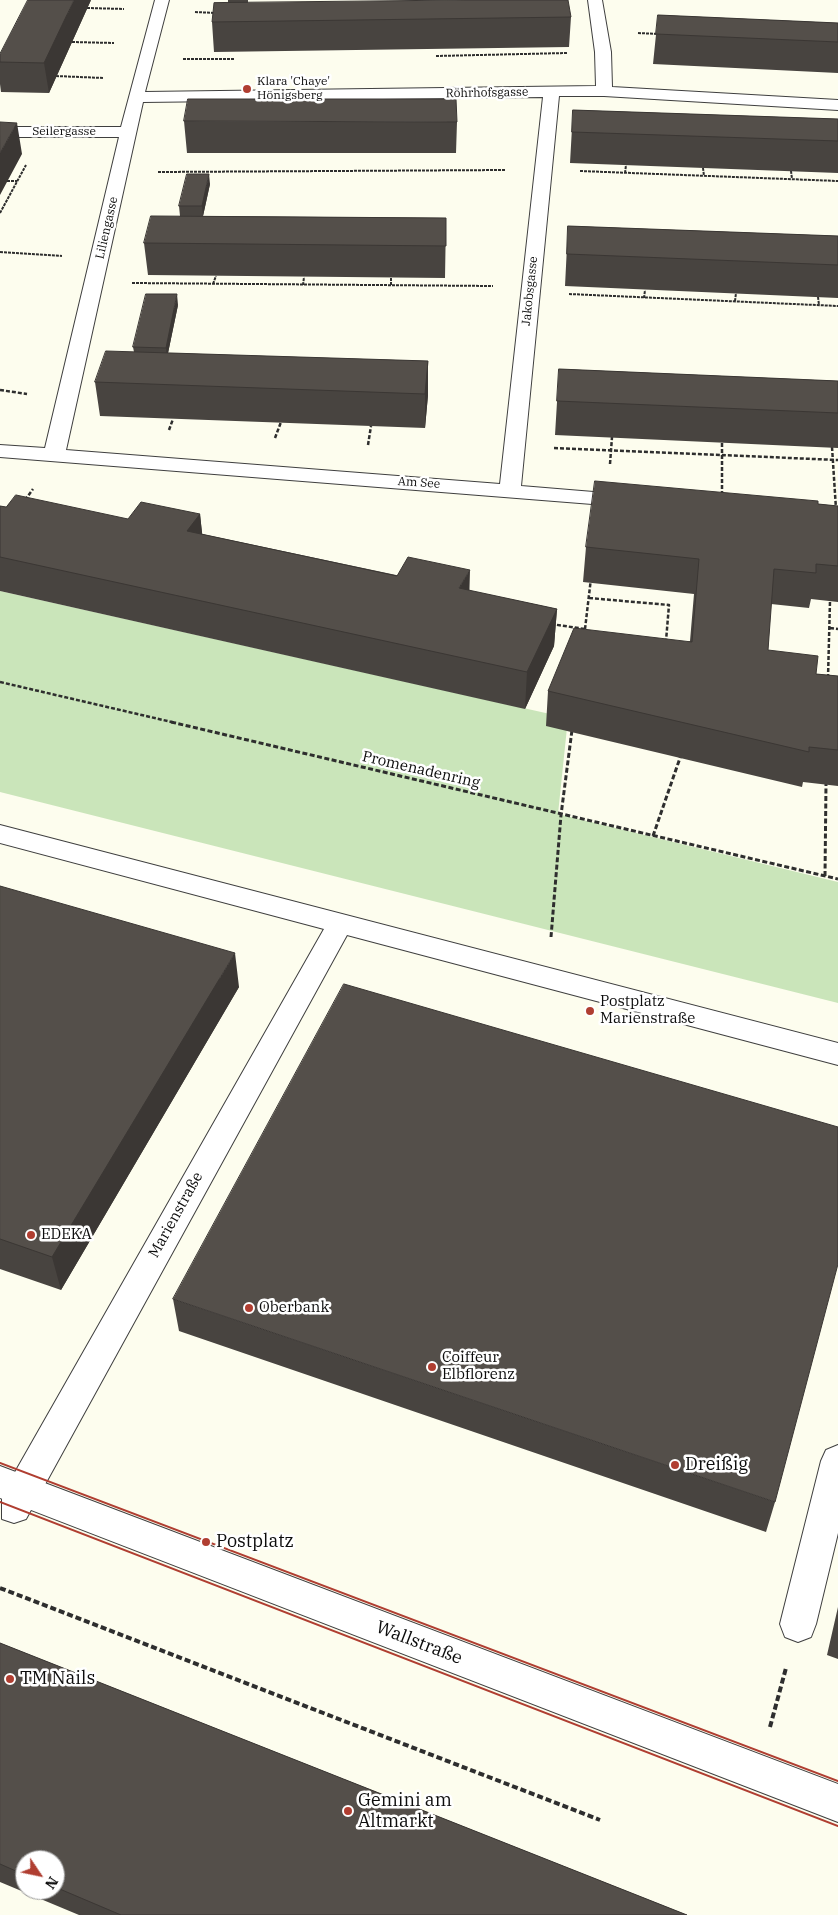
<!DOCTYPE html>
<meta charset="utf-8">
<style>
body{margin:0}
#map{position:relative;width:838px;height:1915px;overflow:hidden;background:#fdfdee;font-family:"IBM Plex Serif",serif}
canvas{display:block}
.north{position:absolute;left:15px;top:1850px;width:50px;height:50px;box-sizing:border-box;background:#fff;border:1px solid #9e9e9e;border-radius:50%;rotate:124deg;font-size:14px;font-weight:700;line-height:20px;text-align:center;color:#0c0c0c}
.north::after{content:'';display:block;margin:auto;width:18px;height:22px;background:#b03e31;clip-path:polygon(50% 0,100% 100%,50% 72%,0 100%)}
</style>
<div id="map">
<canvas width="838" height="1915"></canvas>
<div class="north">N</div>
</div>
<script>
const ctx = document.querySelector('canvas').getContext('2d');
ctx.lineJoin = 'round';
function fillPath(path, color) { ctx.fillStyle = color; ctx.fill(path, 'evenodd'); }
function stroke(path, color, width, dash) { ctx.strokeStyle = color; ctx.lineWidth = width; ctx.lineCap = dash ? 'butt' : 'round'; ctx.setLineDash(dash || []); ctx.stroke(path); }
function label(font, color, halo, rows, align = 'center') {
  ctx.font = font + ' "IBM Plex Serif",serif'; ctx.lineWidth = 5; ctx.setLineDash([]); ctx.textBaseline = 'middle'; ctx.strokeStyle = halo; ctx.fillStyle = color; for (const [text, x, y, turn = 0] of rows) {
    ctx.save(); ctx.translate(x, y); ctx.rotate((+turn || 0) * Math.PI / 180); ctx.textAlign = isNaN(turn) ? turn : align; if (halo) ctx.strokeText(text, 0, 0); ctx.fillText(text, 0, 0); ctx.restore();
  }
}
fillPath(new Path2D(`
 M0 591 568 718 558 814 838 882V1003L0 792Z`), '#cae5ba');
const service = new Path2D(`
 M0 1466 838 1784V1822L0 1498Z`);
const minor = new Path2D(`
 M155 0H169L145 92 596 86 595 52 588 0H602L611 52 612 87 838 100V110L604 96H559L521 486 630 495 638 496 641 501 638 506 630 507 0 457V445L45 448 119 137H0V127H121ZM543 97 500 484 66 450 143 102Z
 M0 825 838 1043V1065L347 935 26 1519 14 1523 2 1519V1495L324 929 0 843Z
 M838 1445V1533L816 1624 811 1637 798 1642 785 1637 780 1624 821 1461 826 1450Z`);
stroke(service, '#3f3f3f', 2);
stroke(minor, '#3f3f3f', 2);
stroke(new Path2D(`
 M87 8 124 9
 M195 12 216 13
 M638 33 659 34
 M72 42 114 43
 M436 56 567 53
 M183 59H234
 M56 76 103 78
 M703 168 704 176
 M580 171 838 181
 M791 171 792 179
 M158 172 506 170
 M625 173 626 165
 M7 181H17
 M0 213 26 165
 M0 252 62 256
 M391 278V285
 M132 283 493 286
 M213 284 216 276
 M303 285 304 277
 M569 294 838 306
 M818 297 819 305
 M644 298 645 290
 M735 301 736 293`), '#2e2e2e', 2, [3, 1]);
stroke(new Path2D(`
 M0 390 27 394
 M169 430 173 419
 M275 438 281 422
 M722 443V494
 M368 445 371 426
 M832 447 836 509
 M554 448 838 460
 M610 464 612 437
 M25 500 33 489
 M589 598 669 605 666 641
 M551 624 585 629
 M830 628 838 629
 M585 629 591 578
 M828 678 830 601
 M0 682 176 723`), '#2e2e2e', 2.5, [4, 2]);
stroke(new Path2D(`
 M171 722 838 879
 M653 836 681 755
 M825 876 826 784
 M551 937 561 815 572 730`), '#2e2e2e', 3, [5, 2.5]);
stroke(new Path2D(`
 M0 1588 600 1820
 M770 1727 786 1668`), '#2e2e2e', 4, [6, 3]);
fillPath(service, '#fff');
fillPath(minor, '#fff');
stroke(new Path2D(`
 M0 1463 838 1781
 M0 1502 838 1826`), '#b03e31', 2);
fillPath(new Path2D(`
 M91 0 49 93 1 92 0 84V54Z
 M228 0H248V3L571 17 569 47 214 52 212 22 228 3Z
 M658 15 838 23V73L653 64Z
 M573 110 838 119V173L570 163Z
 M184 121 457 122 456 153H187Z
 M210 184 203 216 446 218 445 278 148 275 144 243 180 216 179 206Z
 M568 226 838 236V298L565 286Z
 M178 305 168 353 428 361V395L425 428 100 416 95 382 134 352 133 347Z
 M559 369 838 381V448L555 435Z
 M818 504 838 506V602L811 599 809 608 771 604 768 650 816 674 838 676V786L803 782 802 787 546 726 548 691 690 641 694 594 583 582 586 547Z
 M0 506 6 507 128 519 200 514 202 534 557 609 554 646 525 709 0 591Z
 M0 886 239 987 61 1290 0 1269Z
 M173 1299 775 1502 766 1532 179 1331Z
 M838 1607V1659L827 1655Z
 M0 1643 687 1915H79L0 1882ZM25 1860H55V1890H25Z`), '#484440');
fillPath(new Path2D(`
 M74 0H91L49 93 44 63Z
 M17 123 22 154 0 195V153Z
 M209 174 210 184 203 216 202 206Z
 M177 294 178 305 167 358 166 348Z
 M428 361V395L425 428V394Z
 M200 514 204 550 187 531Z
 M470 570 469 606 459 588Z
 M557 609 554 646 525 709 527 672Z
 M235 953 239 987 61 1290 52 1257Z`), '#3b3734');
const building = new Path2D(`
 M28 0H74L44 63 0 62V54Z
 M464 0H568L571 17 212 22 214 3Z
 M658 15 838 23V42L656 34Z
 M188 99H456L457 122 184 121Z
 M573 110 838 119V141L572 132Z
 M0 122 17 123 0 153Z
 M187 174H209L202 206H179Z
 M151 216 446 218V246L144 243Z
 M568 226 838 236V265L567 254Z
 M146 294H177L166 348 133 347Z
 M106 351 428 361 425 394 95 382Z
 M559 369 838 381V413L557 401Z
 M595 481 818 501V504L838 506V566L816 564V573L774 569 768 650 818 656 816 674 838 676V750L809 747V752L548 691 574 628 692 642 699 559 586 547Z
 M16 495 128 519 141 502 200 514 187 531 397 576 408 557 470 570 459 588 557 609 527 672 0 557V506L6 507Z
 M0 886 235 953 52 1257 0 1239Z
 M344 984 838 1127V1264L775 1502 173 1299Z
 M0 1643 687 1915H121L55 1887V1860H25V1875L0 1864Z`);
fillPath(building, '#544f4a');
stroke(building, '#3b3734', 1);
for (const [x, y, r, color] of [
 [247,89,5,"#b03e31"],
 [590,1011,5,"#b03e31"],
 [31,1235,5,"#b03e31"],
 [249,1308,5,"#b03e31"],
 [432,1367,5,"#b03e31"],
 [675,1465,5,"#b03e31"],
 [206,1542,5,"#b03e31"],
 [10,1679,5,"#b03e31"],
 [348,1811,5,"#b03e31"]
]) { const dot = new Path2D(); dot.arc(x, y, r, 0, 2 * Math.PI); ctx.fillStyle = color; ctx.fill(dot); stroke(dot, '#fff', 2); }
label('12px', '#0c0c0c', '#fff', [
 ["Klara 'Chaye'",257,82],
 ["Hönigsberg",257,96]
], 'left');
label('12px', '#0c0c0c', '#fff', [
 ["Röhrhofsgasse",487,93,-1],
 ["Seilergasse",64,132],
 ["Liliengasse",107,228,-77],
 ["Jakobsgasse",530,291,-84],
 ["Am See",419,483,4]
]);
label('15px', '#0c0c0c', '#fff', [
 ["Promenadenring",421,770,13],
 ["Marienstraße",176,1215,-61]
]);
label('15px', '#0c0c0c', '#fff', [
 ["Postplatz",600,1002],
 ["Marienstraße",600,1019],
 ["EDEKA",41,1235],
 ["Oberbank",259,1308],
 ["Coiffeur",442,1358],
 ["Elbflorenz",442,1375]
], 'left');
label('18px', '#0c0c0c', '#fff', [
 ["Dreißig",685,1465],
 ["Postplatz",216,1542],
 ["TM Nails",20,1679],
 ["Gemini am",358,1801],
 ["Altmarkt",358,1822]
], 'left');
label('18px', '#0c0c0c', '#fff', [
 ["Wallstraße",419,1643,21]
]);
</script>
